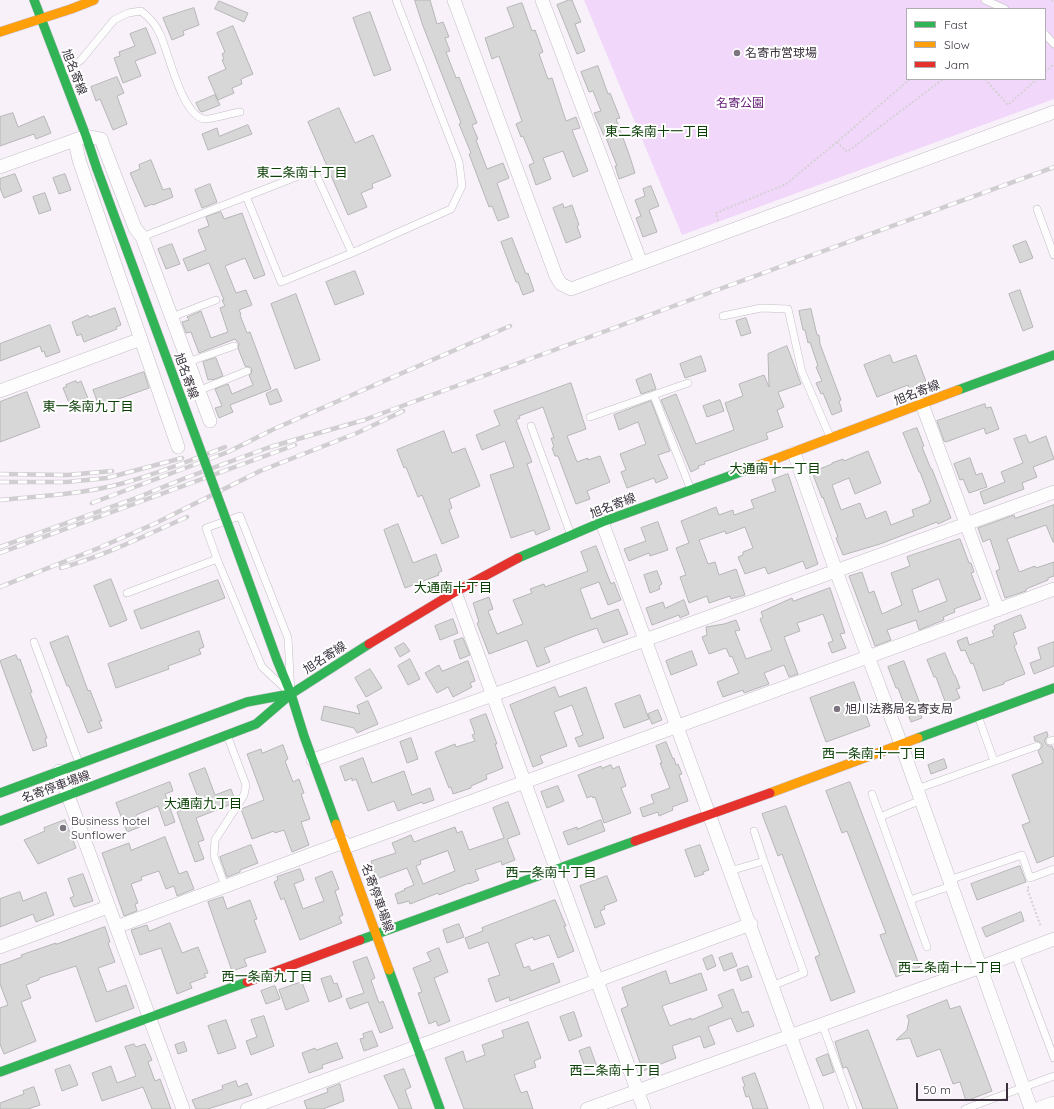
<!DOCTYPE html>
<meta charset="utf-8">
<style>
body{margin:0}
#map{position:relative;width:1054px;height:1109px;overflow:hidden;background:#f8f1fa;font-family:Quicksand,sans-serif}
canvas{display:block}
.legend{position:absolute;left:906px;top:8px;width:140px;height:72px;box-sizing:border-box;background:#fff;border:1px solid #b0acb1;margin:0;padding:5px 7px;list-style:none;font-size:12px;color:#39303c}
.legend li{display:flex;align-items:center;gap:8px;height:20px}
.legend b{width:20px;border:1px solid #b0acb1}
.scale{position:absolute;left:916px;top:1083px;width:92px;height:18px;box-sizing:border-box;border:2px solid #39303c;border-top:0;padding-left:5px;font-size:12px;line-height:14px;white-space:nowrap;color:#39303c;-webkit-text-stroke:3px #fff;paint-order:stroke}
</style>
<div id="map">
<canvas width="1054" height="1109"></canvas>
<ul class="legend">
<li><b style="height:5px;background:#30b455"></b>Fast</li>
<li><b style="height:5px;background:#ff9f0a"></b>Slow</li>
<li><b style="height:5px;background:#e5322d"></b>Jam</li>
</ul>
<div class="scale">50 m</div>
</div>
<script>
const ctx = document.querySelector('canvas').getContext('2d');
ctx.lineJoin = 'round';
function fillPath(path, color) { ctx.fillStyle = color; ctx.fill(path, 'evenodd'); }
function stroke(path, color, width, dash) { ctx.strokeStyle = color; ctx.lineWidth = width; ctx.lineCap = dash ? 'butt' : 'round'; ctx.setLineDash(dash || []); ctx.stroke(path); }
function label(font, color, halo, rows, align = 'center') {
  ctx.font = font + ' Quicksand,"Noto Sans JP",sans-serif'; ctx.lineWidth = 4; ctx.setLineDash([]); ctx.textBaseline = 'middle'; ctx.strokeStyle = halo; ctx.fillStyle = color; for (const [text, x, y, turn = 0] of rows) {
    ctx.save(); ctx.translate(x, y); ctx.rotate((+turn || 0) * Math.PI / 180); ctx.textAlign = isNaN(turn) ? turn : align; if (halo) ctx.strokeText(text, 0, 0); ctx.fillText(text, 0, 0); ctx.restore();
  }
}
fillPath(new Path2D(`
 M584 0H1054V99L682 235ZM907 9H1045V79H907Z`), '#f1d7f9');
const building = new Path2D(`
 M415 0H430L437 24 443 22 449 37 445 38 450 51 446 52 456 78 459 77 477 123 472 125 478 139 476 140 487 169 503 163 509 178 497 183 509 217 498 221 492 206 489 207 469 154 471 153 459 124 461 123 423 26Z
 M569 0H572L581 22 575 24 585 51 577 54 557 5Z
 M219 1 248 13 244 22 215 9Z
 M522 3 532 31 535 30 543 52 539 54 548 79 552 78 566 121 576 117 580 128 572 130 588 171 573 177 563 151 543 158 551 179 536 185 529 165 534 163 523 136 521 137 516 124 522 121 499 56 492 59 485 38 514 27 507 8Z
 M194 8 199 25 183 31 184 35 172 40 163 18Z
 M370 12 391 70 374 76 353 18Z
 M233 26 253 74 241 79 242 84 232 88 234 93 218 100 208 77 226 69 222 60 224 59 222 54 225 52 217 33Z
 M146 28 156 53 135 61 141 76 123 83 114 58 120 56 119 52 135 46 130 34Z
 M598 66 608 94 610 93 620 118 616 119 629 154 635 173 619 179 615 166H617L605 135 604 136 594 113 601 111 593 91 589 92 581 72Z
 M117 77 124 93 117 96 127 124 113 130 100 99 96 101 91 87Z
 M215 95 220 105 202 112 200 111 196 103Z
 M339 108 355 143 373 135 391 176 372 184 373 188 361 193 367 207 348 215 308 122Z
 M13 113 18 127 44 116 51 133 36 139 34 134 0 146V117Z
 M248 125 252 134 208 150 202 134 217 128 219 136Z
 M151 160 163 190 170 188 173 197 153 205 152 204 145 207 130 173 140 169 139 165Z
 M15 174 22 191 4 198 0 188V179Z
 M65 174 71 190 59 194 53 178Z
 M210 184 217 202 202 208 195 190Z
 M651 186 659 206 649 210 657 232 643 237 636 218 641 216 635 200 645 196 643 189Z
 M45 193 51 210 39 214 33 197Z
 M563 204 564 208 572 205 579 225 577 226 581 237 566 243 553 208Z
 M221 212 224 219 242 213 265 275 254 279 245 258 225 266 236 293 246 290 252 305 239 310 241 314 240 315 247 333 250 332 271 389 230 405 233 412 219 418 215 408 222 406 215 389 228 384 232 394 253 385 249 375 251 374 252 369 250 367 245 366 238 348 239 344 235 339 199 353 191 332 186 333 182 322 189 320 187 317 201 311 211 338 228 332 220 308 225 306 222 300H224L209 263 188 271 183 259 206 250 198 230 209 226 206 217Z
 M512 238 526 274 528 273 534 291 523 295 518 282H516L501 242Z
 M1026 241 1033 258 1020 263 1013 246Z
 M172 244 180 264 166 269 158 249Z
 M355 271 364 294 335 305 326 282Z
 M1020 290 1033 327 1023 331 1009 294Z
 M296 294 320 360 295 369 271 304Z
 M115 308 121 325 116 327 117 329 84 342 81 334 77 336 72 322 88 315 89 317Z
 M811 309 817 335H819L820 344 841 400 839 401 842 411 832 415 823 393 821 394 816 383 822 381 816 367 818 366 810 342 808 343 805 330H803L799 311Z
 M746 318 751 333 741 336 736 321Z
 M50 325 60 352 46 357 44 351 42 352 40 346 0 361V344Z
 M787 346 801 384 778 392 784 407 777 410 783 427 766 433 768 439 704 462 705 464 698 466 699 468 691 472 661 400 676 394 696 444 734 430 725 403 743 396 739 384 764 375 769 387 768 354Z
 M890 355 893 363 916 355 928 387 911 393 908 385 877 397 864 365Z
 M701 356 706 371 685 378 680 364Z
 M216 358 223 376 212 380 211 379 208 380 203 362Z
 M144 372 149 388 99 406 93 390Z
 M651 374 656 389 641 394 636 380Z
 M76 381 77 383 81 381 89 401 71 408 63 388 67 386 66 385Z
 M571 383 586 429 567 436 577 462 588 458V460L600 456 610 482 587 491 590 499 576 504 558 456H555L552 448 554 447 551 438H554L543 407 519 416 520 418 516 420 532 462 527 464 550 529 536 535 534 530 511 538 490 475 514 467 505 441 482 450 476 435 500 425 494 411Z
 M277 389 282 401 270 405 266 394Z
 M27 392 40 427 0 442V402Z
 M720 400 724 411 707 417 703 406Z
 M651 401 670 451 658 455 668 478 656 483 654 478 627 488 621 472 626 470 620 454 646 444 638 422 619 430 614 415Z
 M985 404 986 408 991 407 999 429 986 434 984 428 946 442 944 441 937 421Z
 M917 428 924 446 922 447 931 469H932L951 518 938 524 937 522 880 544 843 555 836 538 838 537 823 497 822 498 812 472 832 464V463L843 459 844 461 868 451 881 483 855 494 849 478 832 485 841 510 860 503 866 519 886 511 891 525 914 516 912 510 930 503 929 501H931L920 472H919L903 433Z
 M444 431 452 453 465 448 480 486 449 499 452 508 449 510 459 537 442 544 422 495 418 497 406 467 404 468 397 450Z
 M1026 435 1029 443 1046 436 1054 459 1033 467 1037 477 1022 483 1024 489 984 504 980 492 1005 482 1001 472 1023 463 1014 439Z
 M970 458 976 475 982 473 987 487 969 493 963 479 960 480 954 464Z
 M788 474 818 564 806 569 803 561 768 574 765 567 745 574 738 557 743 555V552L753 548 745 527 726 534 725 531 699 540 708 564 715 562 719 575 736 569 745 595 731 599 730 596 709 603 707 596 689 603 680 577 686 575 676 548 689 543 681 521 716 507 719 515 733 510 734 515 754 508 751 500 776 491 772 480Z
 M1054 505V542H1053L1046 525 1007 539 1019 572 1035 566 1036 568 1054 562V576L1048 578V580L1026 589V591L1005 598 996 571 1000 569 990 539 983 542 978 528 1014 515 1015 518Z
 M658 522 668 550 650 556 649 553 629 561 624 549 646 541 641 528Z
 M398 524 413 563 436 554 442 571 438 573 439 575 405 588 384 530Z
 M960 539 969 563H971L974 572 971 573 981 599 954 609 955 612 943 617 944 620 919 630 916 620 887 630 891 640 875 646 849 576 862 572 869 593 874 591 882 614 902 605 891 573 910 566 907 557ZM939 579 947 601 919 612 912 590Z
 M596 546 611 584 614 582 621 600 608 605 599 582 580 589 591 619 618 609 628 634 603 643 597 628 577 635 544 648 550 662 537 667 527 640 489 654 477 623 479 622 473 603 489 597 493 609 488 611 497 634 523 624 513 600 532 593 530 589 544 584 545 587 588 571 581 552Z
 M657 571 662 584 659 586 660 589 650 593 644 575Z
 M111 579 127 620 110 627 94 586Z
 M218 580 225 598 141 629 134 611Z
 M830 588 845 633 840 634 846 648 832 653 828 643 833 641 823 614 797 623 800 631 784 637 798 674 789 677 784 665 764 673 769 684 744 693 743 690 723 697 717 682 739 673 732 656 730 657 726 648 709 654 702 637 707 635 706 627 724 624 736 620 740 630 735 631 746 659 772 650 760 619 763 617 761 612 792 598 793 601Z
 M684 600 689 614 680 618 679 615 652 625 646 608 663 602 665 608Z
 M1021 615 1026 628 1013 633 1017 644 1014 646 1025 674 1004 682V684L983 691 973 663 971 664 965 650 961 651 957 641 967 637 969 645 994 636 992 631 995 629 994 626Z
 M453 619 458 633 440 640 435 626Z
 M199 631 204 647 199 649 201 654 168 666 169 669 116 688 108 664Z
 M68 636 88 691 90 690 102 721H99L102 728 88 733 69 686H67L50 643Z
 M463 638 470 655 460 659 454 641Z
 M1054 642V666L1034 674 1030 663 1041 659 1038 648Z
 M404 643 410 651 400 657 395 648Z
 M692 651 697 665 671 675 666 661Z
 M945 653 954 675H955L960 688 956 689 960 698 946 704 936 677H934L927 660Z
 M16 655 18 660 20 659 32 692 30 693 47 738 45 739 47 746 33 751 0 661Z
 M410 659 420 679 408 685 398 666Z
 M468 661 475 681 470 683 472 687 453 697 448 687 437 693 425 673 439 665 442 671Z
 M904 661 923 712 920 713 922 718 911 722 898 688H896L888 667Z
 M370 669 382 688 366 697 355 678Z
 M854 682 870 726 826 742 810 698Z
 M555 687 559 697 586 687 604 738 579 747 575 738 583 735 572 705 554 712 567 746 540 756 543 763 533 767 510 705Z
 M640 695 649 719 624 728 615 704Z
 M368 701 378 724 357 733 354 728 321 720 324 706 360 714 357 706Z
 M658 710 662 720 652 724 648 714Z
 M486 714 497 744H495L503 768 486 775 487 779 471 786V788L453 794 451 787 449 788 435 752 455 744 456 747 475 741 472 735 475 734 470 720Z
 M1047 732 1048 736 1045 739V743L1048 746H1052L1054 751V856L1037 863 1022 825 1030 822 1012 775 1043 763 1038 751 1042 747V744L1038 741H1035L1034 737Z
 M411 738 418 759 407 763 400 742Z
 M666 742 673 759 674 758 676 765 678 764 682 774 679 775 688 801 672 807 673 810 659 816 658 812 643 817 640 808 654 803 651 795 670 788 660 763H662L656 746Z
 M283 745 288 759 285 761 293 782 299 779 304 793 301 794 310 819 301 822 309 845 292 852 284 830 275 833 274 831 252 839 241 809 264 800 247 754 261 749 262 753Z
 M363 758 372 783 404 771 412 795 430 788 434 800 423 804 422 802 398 811 394 801 368 811 356 779 352 781V778L345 781 340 767Z
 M944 759 947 768 931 774 928 765Z
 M611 765 613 769 619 766 626 786 621 788 631 813 604 823 595 797 593 798 592 796 587 798 578 775 601 766 602 768Z
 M205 768 215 795 231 789 235 800 232 804 196 818 204 840 198 842 204 859 195 862 177 812 200 803 189 774Z
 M170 782 173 791 165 794 175 822 165 826 158 806 136 815 140 827 127 832 116 803Z
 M850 782 920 967 896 977 880 935 886 933 847 831 842 833 826 791Z
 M558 786 564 801 547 808 541 792Z
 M508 802 520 834 507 839 515 860 502 865 501 861 475 870 479 880 469 884V883L439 895 438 893 410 904 409 901 398 904 395 894 405 890 404 889 414 885 407 868 377 879 371 861 396 853 392 843 411 835 414 842 455 827 457 833 462 831 469 850 504 838 493 808ZM448 851 455 871 423 884 416 866 421 864 420 861Z
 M786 806 855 992 831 1001 815 957 820 955 782 854 778 856 762 814Z
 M65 820 76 848 38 864 24 840 45 831 44 828Z
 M601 820 605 831 568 845 563 832 577 827V829Z
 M165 837 179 874 187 871 194 889 177 896 174 886 166 889 159 871 141 877 142 880 131 884 138 903 135 904 137 911 124 916 102 853 129 843 131 850Z
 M251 845 258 863 240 870V872L227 877 220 857Z
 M700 845 709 870 703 872 704 874 695 877 685 850Z
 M1020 866 1026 882 977 900 971 884Z
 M300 869 304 880 294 884 303 909 324 901 315 878 332 871 339 889 335 891 343 915 339 917 342 923 300 940 284 898 281 900 274 882 278 880 277 877Z
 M83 874 93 901 74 907 70 898 74 896 68 879Z
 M607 876 617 901 604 906 605 909 600 911 605 924 595 928 580 886Z
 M20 892 23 901 46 892 54 915 36 922 33 914 0 927V899Z
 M223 897 227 909 250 900 257 919 254 920 266 952 244 959 247 966 232 971 208 902Z
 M555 900 566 926H564L574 951 558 958 549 935 534 940 533 937 515 944 524 968 529 966 531 971 553 963 560 982 510 1001 509 997 496 1002 488 979 500 975 488 942 469 949 465 938 483 931 482 928Z
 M1021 912 1024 921 986 937 982 928Z
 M170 923 182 953 198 947 208 973 204 974 206 977 190 983 192 988 177 994 161 948 140 955 131 930 147 925 149 931Z
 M459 924 464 937 447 943 443 930Z
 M105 927 110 942 108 943 115 962 98 968 107 992 126 985 134 1008 96 1022 76 966 39 978V980L26 985 31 998 21 1002 36 1041 4 1054 0 1044V1008L8 1005 0 984V965L22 957 21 955 56 943V944Z
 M439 948 448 972 434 978 450 1021 438 1026 436 1021 429 1024 418 993 422 992 413 968 431 961 427 953Z
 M732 953 737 966 724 971 719 958Z
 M712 955 716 966 707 970 703 959Z
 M367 957 375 978 371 980 379 1003 383 1001 393 1028 380 1033 368 1002 350 1009 346 999 364 993 353 962Z
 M748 966 752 977 741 981 737 970Z
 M666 971 670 984 701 973 707 990 662 1006 670 1026 691 1018V1020L723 1007 718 995 733 989 742 1013 748 1011 754 1026 737 1032 731 1018 708 1027 715 1044 704 1048 700 1036 672 1046 676 1058 643 1071 621 1009 628 1006 622 988Z
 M331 976 334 984 337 983 342 997 329 1002 321 979Z
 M302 982 309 1001 286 1010 279 990Z
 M275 986 280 999 266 1004 261 991Z
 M947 1000 950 1009 960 1006 992 1091 966 1101 960 1082 953 1084 940 1049 917 1057 910 1038 896 1040 907 1030 909 1020 907 1016Z
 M574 1012 582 1036 569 1041 560 1017Z
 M264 1016 274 1046 251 1055 246 1041 257 1037 251 1020Z
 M226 1020 236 1048 218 1054 208 1026Z
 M528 1022 541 1058 534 1061 536 1067 514 1075 521 1093 527 1091 533 1109H464L445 1058 463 1051 466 1062 485 1055 482 1045 504 1037 502 1031Z
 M868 1030 898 1109H863L847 1067 843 1068 835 1042Z
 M372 1031 378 1046 364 1051 360 1039 364 1038 363 1034Z
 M184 1042 187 1051 178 1054 175 1045Z
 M337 1043 343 1058 322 1065 323 1068 309 1073 302 1053 315 1048 316 1050Z
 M134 1044 136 1047 145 1044 152 1060 148 1062 155 1081 160 1079 171 1109H152L143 1087 102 1101 92 1073 111 1066 117 1083 136 1076 125 1047Z
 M590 1047 597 1067 586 1070 579 1051Z
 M828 1054 834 1072 823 1076 816 1059Z
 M70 1065 78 1085 62 1091 55 1070Z
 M404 1069 411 1087 405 1090 412 1109H399L384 1076Z
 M755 1073 768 1109H753L749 1096 746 1097 743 1087 745 1086 742 1078Z
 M236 1081 238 1087 247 1083 252 1095 208 1109H196L192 1100 223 1089 222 1086Z
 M340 1084 344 1101 323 1109H307L304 1101 328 1092 327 1089Z
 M34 1087 40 1105 28 1109H0V1103L24 1094 23 1091Z`);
fillPath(building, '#d6d7d6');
stroke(building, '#b5b6b5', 1);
const lane = new Path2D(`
 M985 0 1005 9
 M1045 34 1054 44
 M62 74 81 60 114 20 128 13 141 11C149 17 156 25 160 34 169 54 182 115 204 119 209 120 232 113 240 112
 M246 196 281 282 352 253
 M1037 209 1054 255
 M142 237 314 170 352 253 451 209 462 186 459 162 396 0
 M723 316 761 308 788 309 802 372 831 439
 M172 317 216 300
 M188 362 234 346
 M198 391 247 371
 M654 396 691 490
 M590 417 688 383
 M531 426 571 535
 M240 516 288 638 291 694 262 667 217 559 206 528Z
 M127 593 217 559
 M34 642 79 763
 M978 716 994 761
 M1050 741 1054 740
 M917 789 1037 746
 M872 794 927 947
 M880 817 921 800
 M754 831 764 861
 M730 871 764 861 804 973 772 986
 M949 880 1022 855 1030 878 1054 869
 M225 886 214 856 215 840 244 795 246 785 227 735
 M910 900 951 886
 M1015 954 1054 1058
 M822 1024 853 1109
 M965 1109 1054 1076`);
const street = new Path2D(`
 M454 0 556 276 561 284 571 289 1054 112
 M542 0 641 263
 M75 141 79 160 178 447
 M0 167 86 136 101 139 135 228 142 237 210 421
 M0 391 141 339
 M922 404 998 610
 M794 453 836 571 901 744 1031 1109
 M602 522C672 718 747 913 817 1109
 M455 592 644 1109
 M313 760 1054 492
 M59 771 183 1109
 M346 847 1054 589
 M116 927 344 842
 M0 947 108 907
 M247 1109 751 924
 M587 1109 981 967 1054 939
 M1037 1109 1054 1103`);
const fast = new Path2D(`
 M34 0 86 136 97 169
 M958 390 1054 355
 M231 533 277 660 291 694 304 736 336 824
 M518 558 602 522 746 470
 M918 738 1054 688
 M0 793 247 702 290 694
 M0 821 256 724 291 694 369 644
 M360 940 635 841
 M389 970 440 1109
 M0 1072 247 982`);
const slow = new Path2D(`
 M0 32 71 9 94 0
 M746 470 958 390
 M770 793 918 738
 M336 824 389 970`);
const jam = new Path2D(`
 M369 644 455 592 518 558
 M635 841 770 793
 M247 982 360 940`);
stroke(lane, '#c4bdc6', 8);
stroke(street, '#c4bdc6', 14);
stroke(fast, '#c4bdc6', 10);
stroke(slow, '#c4bdc6', 10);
stroke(jam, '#c4bdc6', 10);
stroke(new Path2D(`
 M1052 2 1053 0
 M1045 72 1054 64
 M985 79 1008 105 1037 79
 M837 142 847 152 943 79
 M718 221 716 213 786 184 837 142 910 79
 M1029 887 1027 888 1041 927`), '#d5d1d6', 2, [2, 2]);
stroke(lane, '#fefdfe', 7);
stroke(street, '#fefdfe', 13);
stroke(fast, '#30b455', 9);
stroke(slow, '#ff9f0a', 9);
stroke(jam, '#e5322d', 9);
const rail = new Path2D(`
 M0 474 67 475 112 471
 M0 482H67L107 478 182 458
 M0 500C42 496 84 494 124 483 159 473 192 460 225 447
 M92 503 228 452 274 429 510 326
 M0 547 136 498 188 477 270 447 364 420 785 265 1054 167
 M0 553 295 445
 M61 568C104 556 146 535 187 517
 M0 587 94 550 154 524 260 471 357 433 403 411`);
stroke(rail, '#d1ced1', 4.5);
stroke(rail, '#fff', 3, [9]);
const fastBridge = new Path2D(`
 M97 169 231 533`);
stroke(fastBridge, '#c4bdc6', 10, []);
stroke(fastBridge, '#30b455', 9);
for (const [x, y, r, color] of [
 [737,53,4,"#7c747e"],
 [837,709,4,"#7c747e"],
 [63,828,4,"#7c747e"]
]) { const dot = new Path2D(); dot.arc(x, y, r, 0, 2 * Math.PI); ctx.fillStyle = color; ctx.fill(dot); stroke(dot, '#fff', 1.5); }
label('12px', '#39303c', '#fff', [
 ["名寄市営球場",745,53],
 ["旭川法務局名寄支局",845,709],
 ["Business hotel",71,821],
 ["Sunflower",71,835]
], 'left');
label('12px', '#39303c', '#fff', [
 ["旭名寄線",74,72,69],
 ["旭名寄線",186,376,70],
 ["旭名寄線",917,393,-21],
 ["旭名寄線",613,506,-21],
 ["旭名寄線",325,658,-33],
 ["名寄停車場線",56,787,-20],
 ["名寄停車場線",377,898,70]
]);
label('12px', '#601773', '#fff', [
 ["名寄公園",740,103]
]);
label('13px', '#0c4007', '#fff', [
 ["東二条南十一丁目",657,132],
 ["東二条南十丁目",302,173],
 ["東一条南九丁目",88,407],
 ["大通南十一丁目",775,469],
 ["大通南十丁目",453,588],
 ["西一条南十一丁目",874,754],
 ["大通南九丁目",203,804],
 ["西一条南十丁目",551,873],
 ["西二条南十一丁目",950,968],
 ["西一条南九丁目",267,977],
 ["西二条南十丁目",615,1071]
]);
</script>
